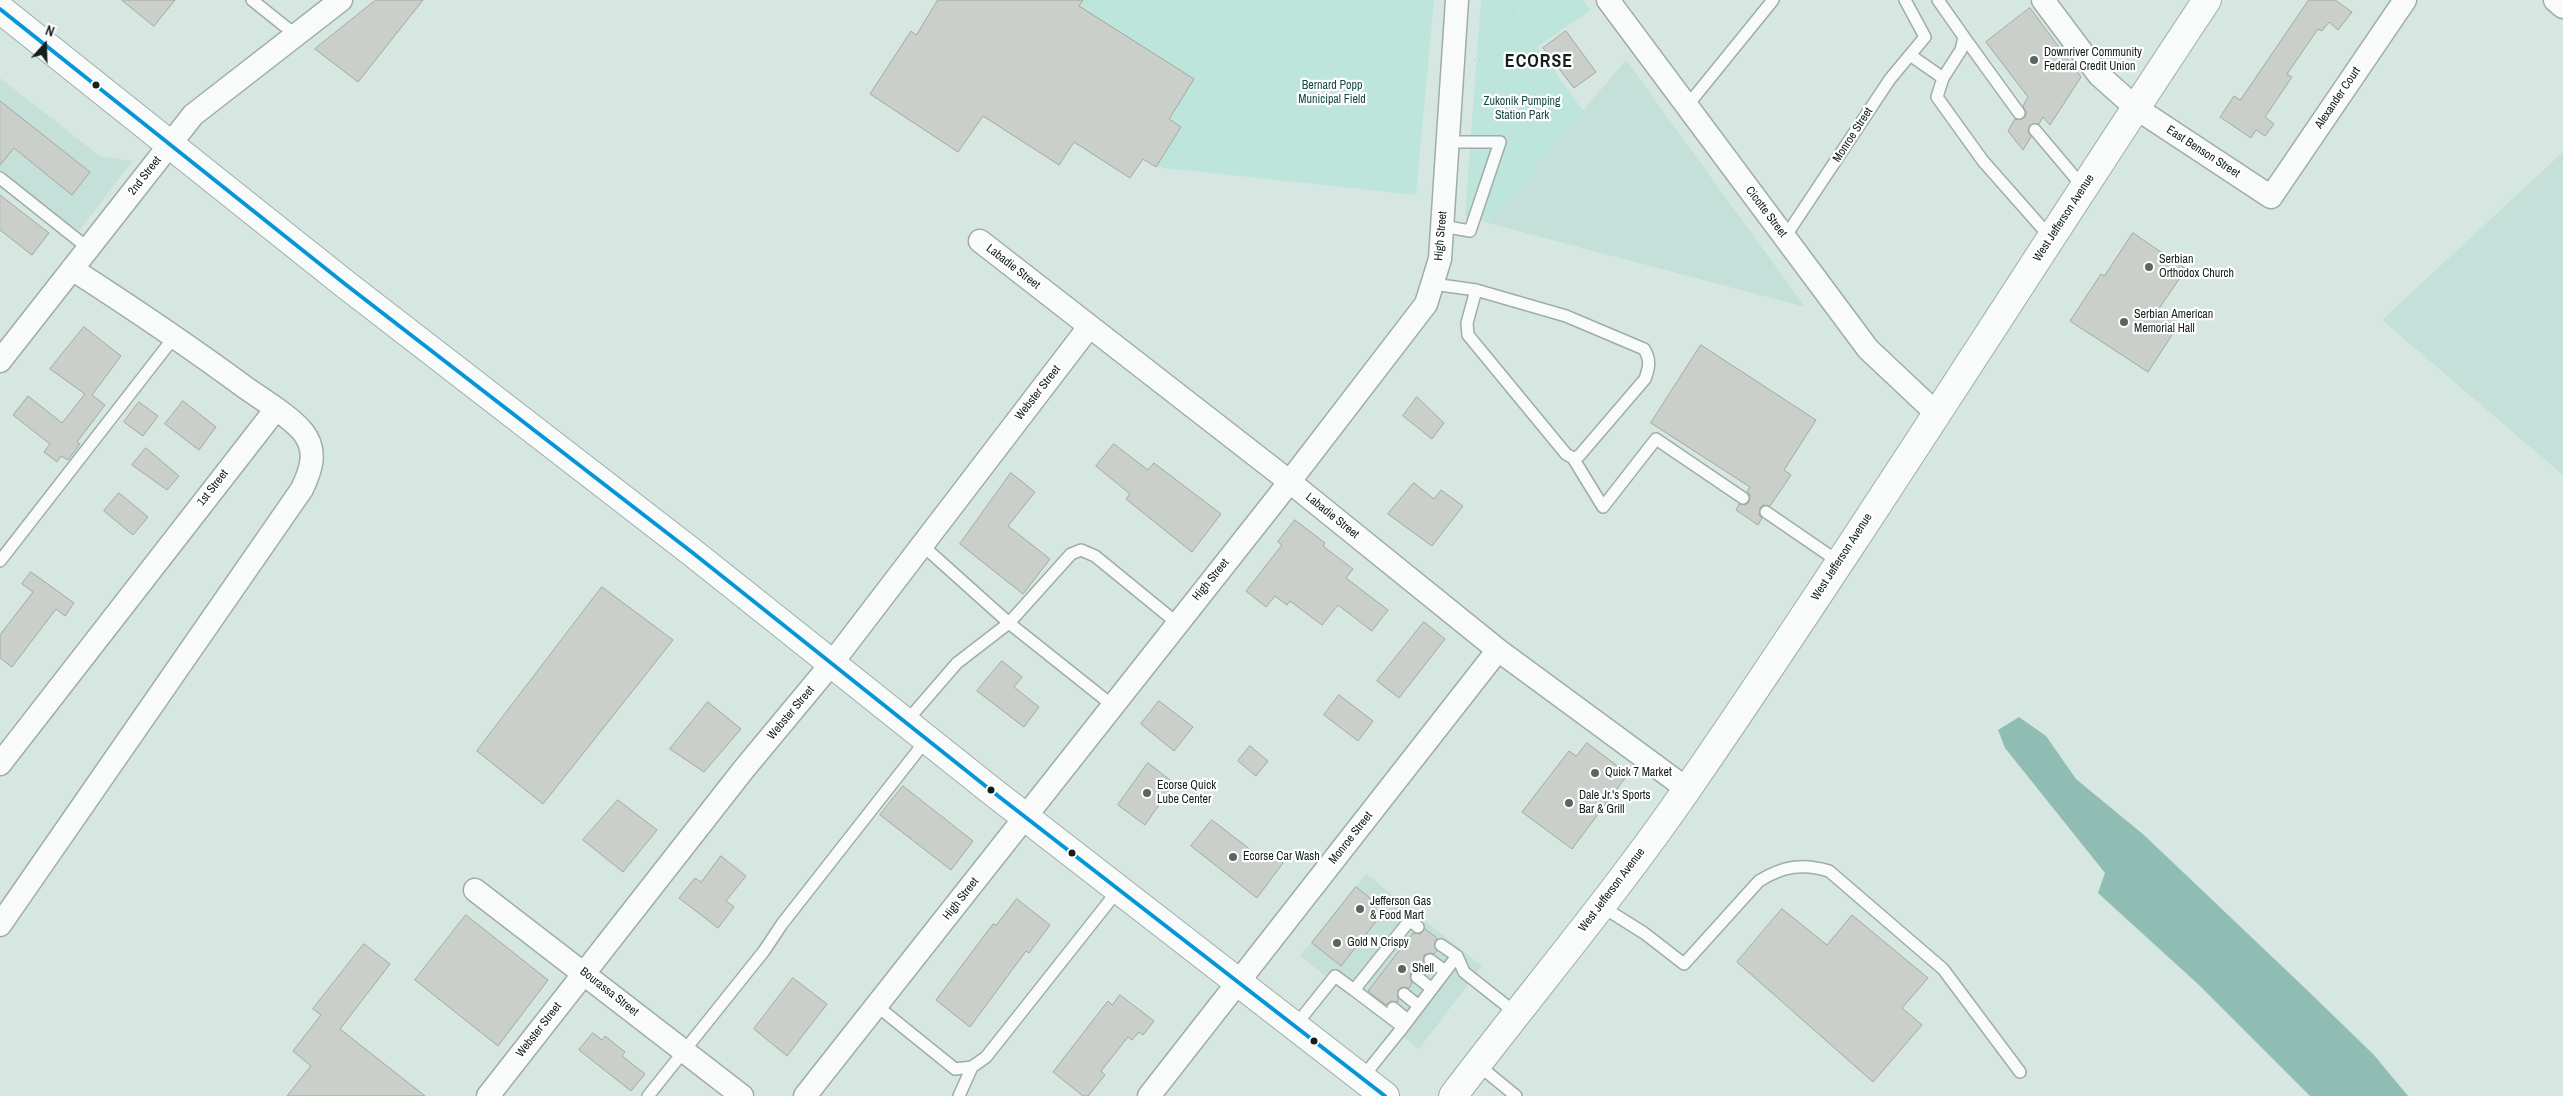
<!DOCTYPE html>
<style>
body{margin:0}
#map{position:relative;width:2563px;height:1096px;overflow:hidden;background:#d6e7e2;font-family:"Archivo Narrow",sans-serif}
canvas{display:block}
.north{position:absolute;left:20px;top:20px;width:50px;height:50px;-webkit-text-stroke:4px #fff;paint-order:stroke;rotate:20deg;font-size:14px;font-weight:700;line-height:20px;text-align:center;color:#15201d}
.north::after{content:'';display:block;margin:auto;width:18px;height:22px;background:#15201d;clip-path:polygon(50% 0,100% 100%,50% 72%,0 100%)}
</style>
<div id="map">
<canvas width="2563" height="1096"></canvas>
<div class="north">N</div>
</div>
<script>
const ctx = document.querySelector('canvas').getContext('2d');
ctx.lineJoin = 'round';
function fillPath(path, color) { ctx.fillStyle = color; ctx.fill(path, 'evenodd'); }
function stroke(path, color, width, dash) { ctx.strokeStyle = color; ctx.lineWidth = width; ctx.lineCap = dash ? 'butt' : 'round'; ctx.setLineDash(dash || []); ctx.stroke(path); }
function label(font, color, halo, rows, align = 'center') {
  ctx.font = font + ' "Archivo Narrow",sans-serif'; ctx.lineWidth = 4.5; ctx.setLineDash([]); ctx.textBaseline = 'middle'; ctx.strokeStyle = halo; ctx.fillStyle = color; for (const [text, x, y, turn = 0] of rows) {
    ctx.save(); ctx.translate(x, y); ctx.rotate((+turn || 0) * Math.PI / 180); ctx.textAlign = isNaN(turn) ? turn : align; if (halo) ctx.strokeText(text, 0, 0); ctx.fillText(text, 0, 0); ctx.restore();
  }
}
fillPath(new Path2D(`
 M1626 60 1805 307 1488 223Z
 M0 78 100 156 132 161 76 235 0 175Z
 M2563 152V475L2382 320Z
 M1366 874 1482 966 1419 1049 1300 956Z`), '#c4e0d9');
fillPath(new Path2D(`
 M1083 0H1434L1416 195 1156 167 1181 127 1169 119 1079 7Z
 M1481 0H1583L1591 10 1537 47 1584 112 1488 223 1465 215Z`), '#bde5dc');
fillPath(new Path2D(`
 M2019 717 2046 736 2076 779 2144 835 2307 990 2374 1055 2408 1096H2310L2199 985 2098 893 2105 873 2005 748 1998 730Z`), '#8fbdb3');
const building = new Path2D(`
 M122 0H175L154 26Z
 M376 0H423L358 82 315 49Z
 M938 0H1083L1079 6 1194 79 1169 119 1181 127 1156 167 1143 159 1130 178 1074 142 1059 165 983 116 958 152 870 94 911 31 916 35Z
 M2309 0H2335L2352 12 2338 30 2329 22 2322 31 2318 29 2287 74 2292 77 2265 117 2274 124 2265 136 2256 130 2251 138 2220 117 2234 96 2240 100Z
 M2030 8 2081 77 2050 125 2043 117 2039 124 2030 125 2028 131 2031 137 2023 150 2008 131 2015 119 2020 120 2026 116V112L2023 106 2028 97 1986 42Z
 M1566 31 1596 72 1574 88 1543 48Z
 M0 101 90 172 72 195 14 148 0 165Z
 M0 195 49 233 32 255 0 230Z
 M2133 233 2186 269 2158 310 2179 324 2148 372 2070 321 2101 274 2104 276Z
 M84 327 121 356 92 395 105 405 77 442 80 444 68 460 61 456 57 462 44 452 50 444 13 415 28 396 62 423 85 394 50 369Z
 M1701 345 1816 420 1784 470 1791 475 1770 506 1763 505 1760 508 1759 515 1762 518 1758 525 1736 510 1739 504 1746 505 1749 502 1750 495 1747 492 1750 487 1651 423Z
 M1417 397 1444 423 1432 439 1403 416Z
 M183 401 216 427 199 450 165 424Z
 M139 402 158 416 143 436 124 422Z
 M1114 444 1148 470 1154 463 1221 514 1192 552 1126 499 1130 494 1096 466Z
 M146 448 179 476 167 490 132 465Z
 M1011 473 1035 492 1008 526 1050 559 1023 594 960 544Z
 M1414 483 1434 499 1441 490 1463 506 1432 546 1388 514Z
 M119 493 148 517 133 535 104 511Z
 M1295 520 1325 543 1323 546 1353 569 1346 578 1388 610 1372 631 1338 605 1322 625 1290 601 1287 605 1275 596 1266 607 1246 591 1282 545 1278 542Z
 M31 572 74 603 65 616 56 609 12 667 0 658V635L33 592 22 584Z
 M602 587 673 640 543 804 477 751Z
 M1424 622 1445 639 1399 698 1377 681Z
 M1002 661 1022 677 1014 687 1039 707 1024 727 977 691Z
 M1339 695 1373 721 1358 741 1324 715Z
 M1159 701 1193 727 1174 751 1141 724Z
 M708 702 741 729 704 772 670 749Z
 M1587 743 1628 774 1572 849 1522 812 1569 751 1576 756Z
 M1250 746 1268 761 1256 776 1238 761Z
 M1148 763 1174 783 1145 825 1118 805Z
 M903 786 973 841 951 870 880 815Z
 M618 800 657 830 623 872 583 840Z
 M1212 820 1265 861 1271 854 1283 863 1257 898 1191 846Z
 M721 856 746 876 726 901 734 907 718 928 679 898 695 878 701 882Z
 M1356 887 1385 910 1341 966 1312 943Z
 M1017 899 1050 925 1029 953 1026 951 970 1027 936 1000 993 924 996 925Z
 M1782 909 1827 945 1852 915 1928 978 1902 1008 1922 1025 1873 1082 1737 962Z
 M466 915 548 980 498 1046 415 980Z
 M1425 929 1437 938 1434 945 1437 951 1434 954 1430 953 1424 955 1423 960 1425 966 1421 971 1415 970 1411 973 1410 979 1412 983 1409 988 1402 987 1398 990V1002L1391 1001 1386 1005 1368 991 1413 933 1420 934Z
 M364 944 390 964 340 1029 425 1096H287L311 1066 293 1051 321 1015 313 1009Z
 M793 978 827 1004 787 1056 754 1029Z
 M1120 995 1154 1021 1143 1035 1139 1032 1132 1040 1128 1037 1101 1071 1105 1075 1088 1096H1083L1053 1072 1108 1001 1112 1005Z
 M593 1033 602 1040 605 1036 625 1052 622 1056 645 1074 631 1091 579 1050Z`);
fillPath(building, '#cbcfca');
stroke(building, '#a3a7a2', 1);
const lane = new Path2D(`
 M252 0 297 36
 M1938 0 1964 37 1961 50 1943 78 1937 97 1983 161 2051 238
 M1964 37 2019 113
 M1910 55 1943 78
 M1687 106 1773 0
 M2035 130 2083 187
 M0 178 88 248
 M1442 226 1470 231 1500 142H1447
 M1785 237 1890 79 1925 37 1905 0
 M1433 284 1476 290 1566 316 1644 349C1651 360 1649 368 1645 379L1579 456 1573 458 1566 454 1468 335 1467 323 1476 290
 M1573 458 1603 507 1656 439 1743 498
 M1766 512 1839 562
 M0 561 175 336
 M1112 705 1009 623 1071 554 1081 550 1095 556 1177 623
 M906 722 957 663 1009 623 922 545
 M1601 906 1644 933 1684 964 1759 881C1783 866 1803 863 1829 871L1943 969 2020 1072
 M1441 945 1457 956 1464 972 1517 1014
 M1430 960 1445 971
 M1417 977 1432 989
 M1354 990 1403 1027 1457 956
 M1404 994 1419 1006
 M877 1006 955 1069 972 1067 986 1057 1119 889
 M1393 1008 1408 1020
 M1295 1026 1335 976 1354 990 1410 920 1418 927
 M1477 1064 1516 1096
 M1362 1078 1403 1027
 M648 1096 764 951 782 924 927 739
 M959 1096 972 1067`);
const street = new Path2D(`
 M1608 0 1868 349 1936 413
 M2043 0 2099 75 2136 108 2271 197 2405 0
 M2555 0 2563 7
 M980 241 1290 482 1498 650 1687 789
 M0 361 193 115 341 0
 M0 764 276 409
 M475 890 742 1096
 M0 925 302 489C311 470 318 451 303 432 290 416 263 400 246 388 189 346 131 307 72 269
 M488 1096 744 769 832 663 1089 327
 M805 1096 1277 498 1426 304 1440 259 1457 0
 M1149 1096 1498 650`);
const secondary = new Path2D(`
 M0 9 345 284 693 553 993 792 1385 1096
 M1453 1096C1531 993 1615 894 1688 788 1866 529 2033 262 2207 0`);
stroke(lane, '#9faca8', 14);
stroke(street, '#9faca8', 25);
stroke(secondary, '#9faca8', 30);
stroke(new Path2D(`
 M1474 60C1479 60 1485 61 1490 59 1511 55 1513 18 1514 0`), '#ced2d1', 3, [1, 4]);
stroke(lane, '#f9fbfb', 11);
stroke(street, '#f9fbfb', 22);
stroke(secondary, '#f9fbfb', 28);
stroke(new Path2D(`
 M0 9 345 284 693 553 993 792 1385 1096`), '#0696d7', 4);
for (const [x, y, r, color] of [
 [2034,60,5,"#596662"],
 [96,85,4.5,"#15201d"],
 [2149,267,5,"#596662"],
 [2124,322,5,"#596662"],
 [1595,773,5,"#596662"],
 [991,790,4.5,"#15201d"],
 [1147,793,5,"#596662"],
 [1569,803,5,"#596662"],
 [1072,853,4.5,"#15201d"],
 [1233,857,5,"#596662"],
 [1360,909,5,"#596662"],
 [1337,943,5,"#596662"],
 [1402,969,5,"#596662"],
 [1314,1041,4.5,"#15201d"]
]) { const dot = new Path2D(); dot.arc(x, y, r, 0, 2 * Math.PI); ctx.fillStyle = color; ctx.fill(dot); stroke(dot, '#fff', 2); }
label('12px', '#15201d', '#fff', [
 ["Downriver Community",2044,53],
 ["Federal Credit Union",2044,67],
 ["Serbian",2159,260],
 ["Orthodox Church",2159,274],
 ["Serbian American",2134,315],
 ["Memorial Hall",2134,329],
 ["Quick 7 Market",1605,773],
 ["Ecorse Quick",1157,786],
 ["Lube Center",1157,800],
 ["Dale Jr.'s Sports",1579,796],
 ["Bar & Grill",1579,810],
 ["Ecorse Car Wash",1243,857],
 ["Jefferson Gas",1370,902],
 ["& Food Mart",1370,916],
 ["Gold N Crispy",1347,943],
 ["Shell",1412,969]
], 'left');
label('12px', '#164b42', '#fff', [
 ["Bernard Popp",1332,86],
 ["Municipal Field",1332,100],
 ["Zukonik Pumping",1522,102],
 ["Station Park",1522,116]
]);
label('12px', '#15201d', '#fff', [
 ["Alexander Court",2338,98,-56],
 ["Monroe Street",1853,135,-57],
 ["East Benson Street",2203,152,33],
 ["2nd Street",145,176,-52],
 ["Cicotte Street",1766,212,53],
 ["West Jefferson Avenue",2064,218,-57],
 ["High Street",1441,236,-85],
 ["Labadie Street",1013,267,38],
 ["Webster Street",1038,393,-52],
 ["1st Street",213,488,-52],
 ["Labadie Street",1332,516,39],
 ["West Jefferson Avenue",1842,557,-57],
 ["High Street",1211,580,-51],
 ["Webster Street",791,713,-50],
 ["Monroe Street",1351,838,-52],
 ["West Jefferson Avenue",1612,890,-53],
 ["High Street",961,899,-52],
 ["Bourassa Street",609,992,38],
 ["Webster Street",539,1030,-52]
]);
ctx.letterSpacing = '1px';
label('bold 18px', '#15201d', '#fff', [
 ["ECORSE",1539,62]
]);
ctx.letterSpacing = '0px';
</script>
